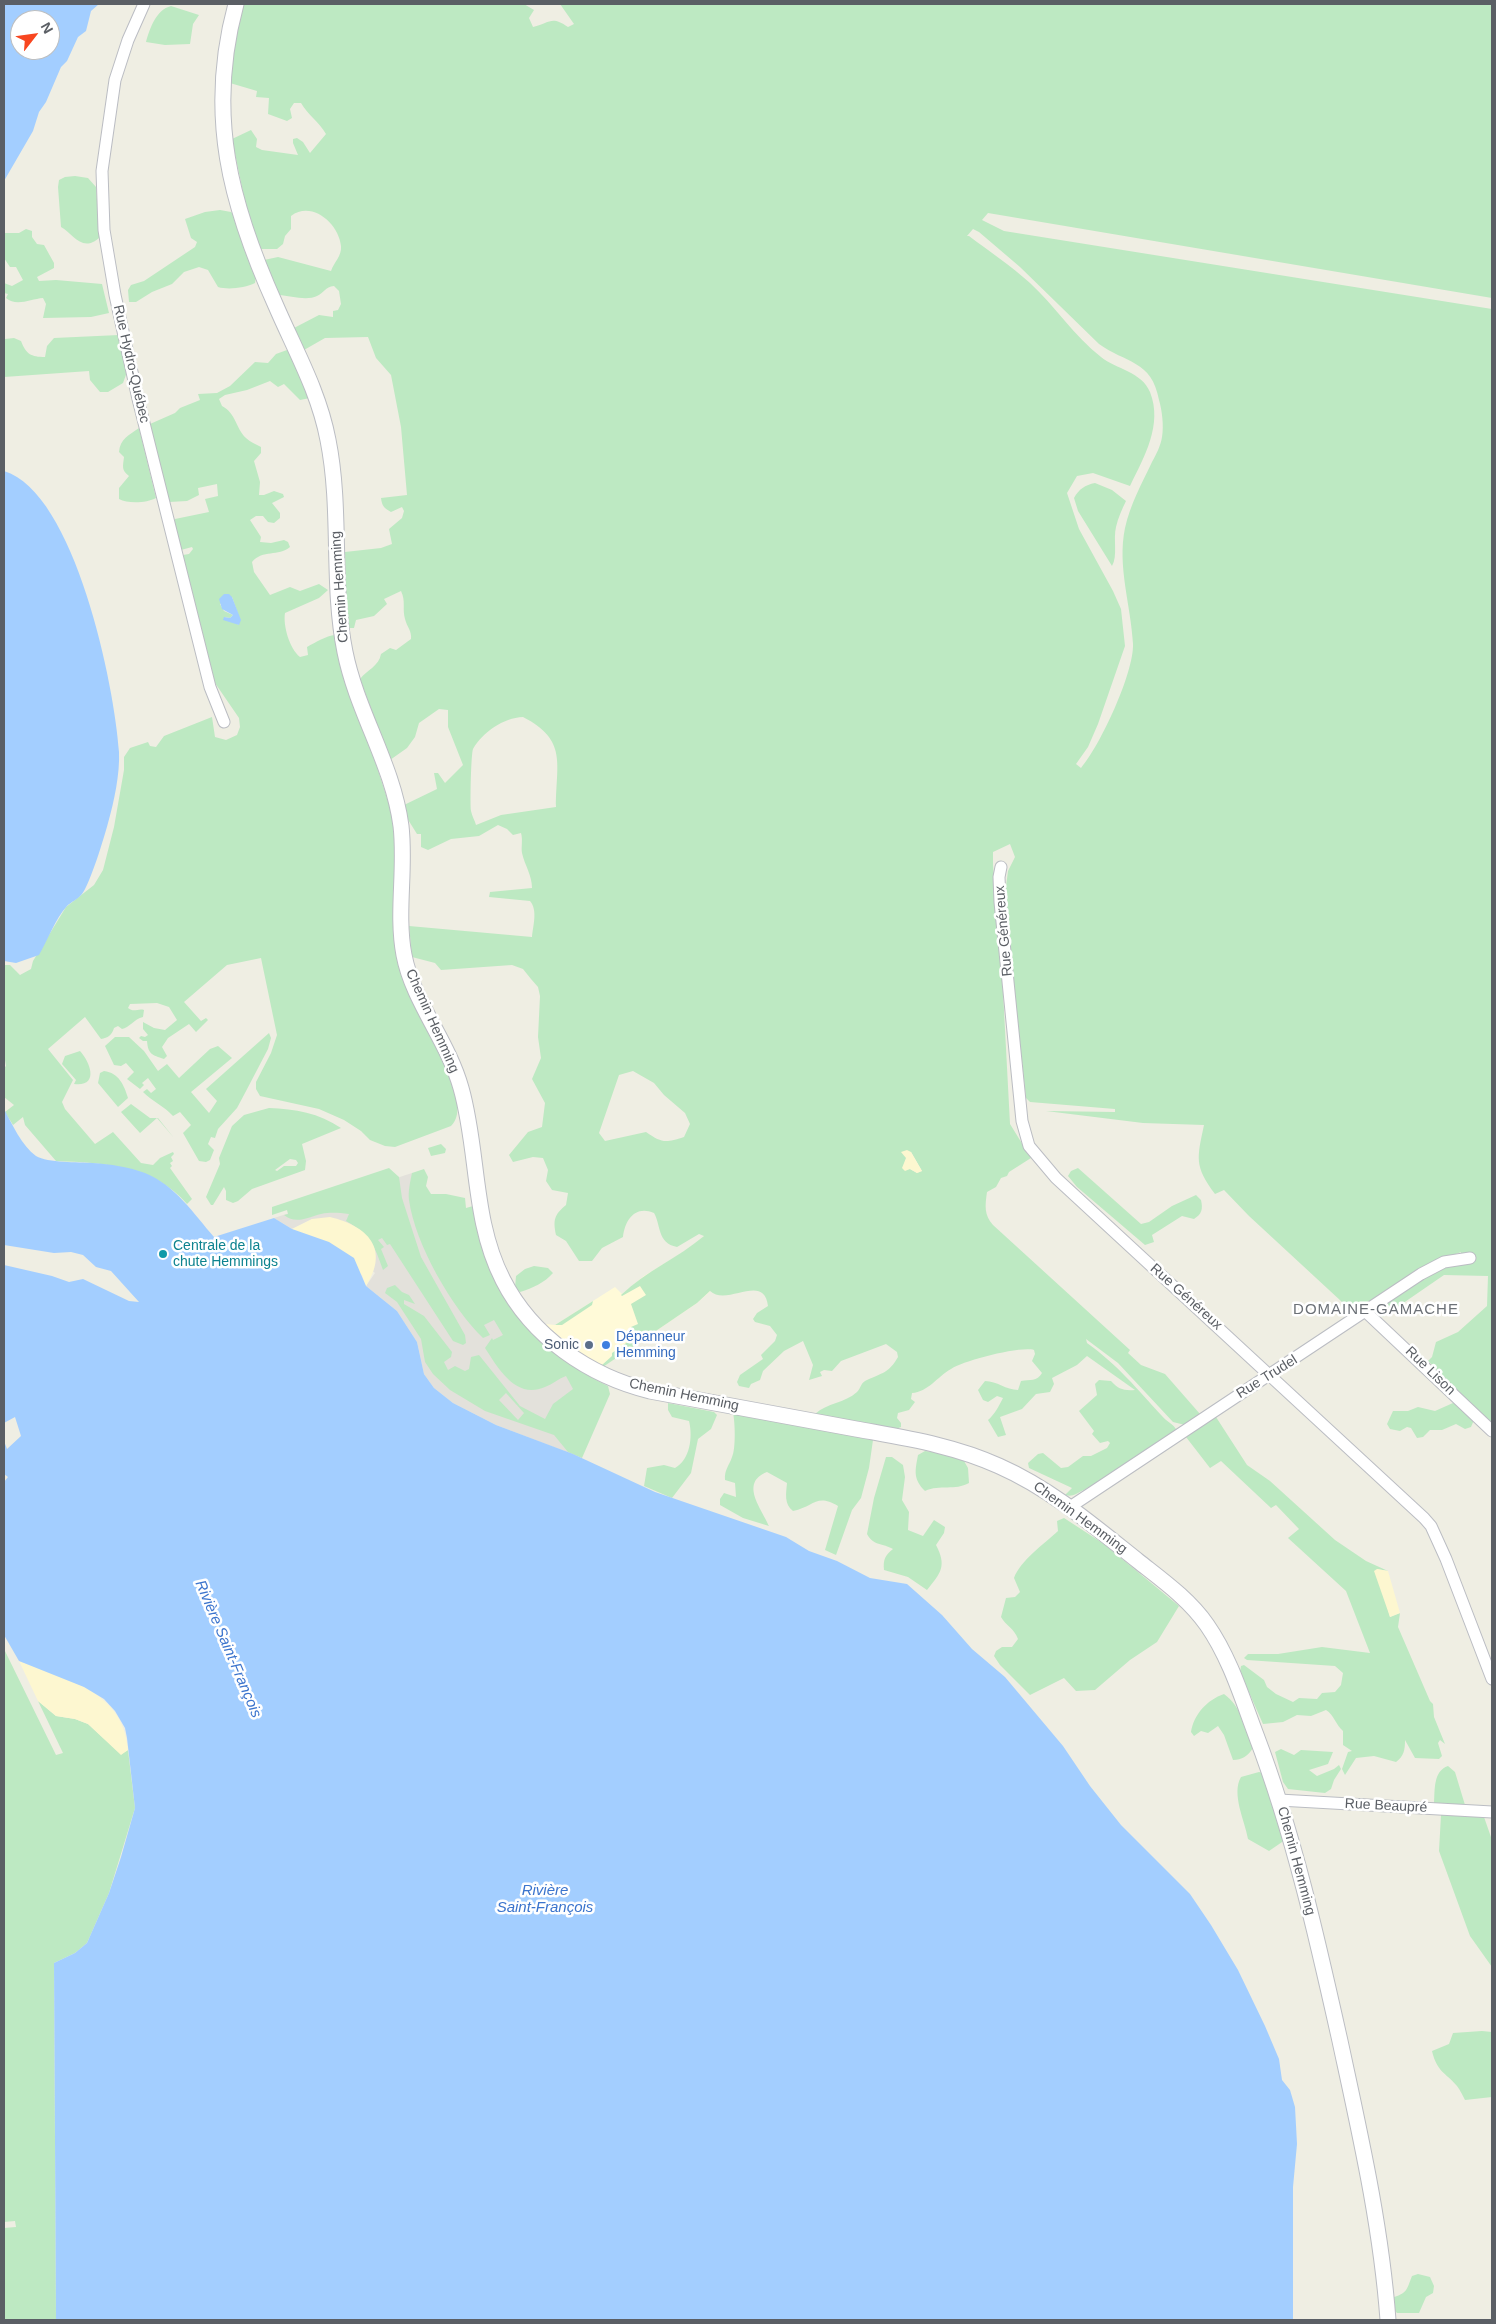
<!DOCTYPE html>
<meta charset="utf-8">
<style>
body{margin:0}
#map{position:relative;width:1496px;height:2324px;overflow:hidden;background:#efeee3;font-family:Helvetica,sans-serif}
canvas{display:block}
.frame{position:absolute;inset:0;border:5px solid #5b5f65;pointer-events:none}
.north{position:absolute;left:10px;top:10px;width:50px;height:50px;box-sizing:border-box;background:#fff;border:1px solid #bdbfc1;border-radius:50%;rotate:60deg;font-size:14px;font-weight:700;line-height:20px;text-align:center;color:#5b5f65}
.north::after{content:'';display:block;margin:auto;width:18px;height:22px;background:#f84620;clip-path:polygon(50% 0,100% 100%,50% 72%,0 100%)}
</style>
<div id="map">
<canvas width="1496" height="2324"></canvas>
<div class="frame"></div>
<div class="north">N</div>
</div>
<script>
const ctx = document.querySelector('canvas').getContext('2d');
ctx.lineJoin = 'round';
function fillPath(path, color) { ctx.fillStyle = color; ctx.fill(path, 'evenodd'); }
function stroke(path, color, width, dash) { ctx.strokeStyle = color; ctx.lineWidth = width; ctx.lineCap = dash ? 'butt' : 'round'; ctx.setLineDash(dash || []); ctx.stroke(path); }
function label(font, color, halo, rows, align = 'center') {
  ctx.font = font + ' Helvetica,sans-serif'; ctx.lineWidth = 5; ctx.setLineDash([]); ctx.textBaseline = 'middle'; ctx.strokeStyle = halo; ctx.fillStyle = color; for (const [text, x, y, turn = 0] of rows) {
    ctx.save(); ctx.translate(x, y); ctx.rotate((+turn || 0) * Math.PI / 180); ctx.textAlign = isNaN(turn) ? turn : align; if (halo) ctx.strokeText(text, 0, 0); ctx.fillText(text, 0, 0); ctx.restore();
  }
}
fillPath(new Path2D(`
 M704 1236 715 1287 697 1303 603 1367 580 1354 545 1324 555 1325 615 1287 622 1294 644 1276 690 1248Z`), '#fffad8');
fillPath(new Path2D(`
 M412 1173 425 1220 578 1378 582 1458 496 1425 453 1403 434 1388 424 1374 417 1342 397 1311 366 1286 375 1273 312 1219 292 1229 274 1218Z`), '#e3e1db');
fillPath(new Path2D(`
 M244 4H524L534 10 529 18 533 27C550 23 551 15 568 27L574 24 560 4H1492V298L988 213 982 220 1004 231 1492 309V1424L1428 1361 1432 1357 1436 1342 1458 1332 1487 1306 1488 1276 1444 1275 1383 1317 1379 1311 1380 1307 1427 1274 1461 1262V1252L1435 1262 1355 1314 1249 1216 1224 1190 1215 1194C1194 1166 1197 1158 1204 1125L1143 1123 1046 1111 1115 1112V1109L1030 1102 1026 1098 1004 902 1008 871 1015 857 1010 844 993 852V865L1002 973 1010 1124 1031 1158 1009 1172 1007 1176 1001 1178 996 1187 987 1192C985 1206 984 1215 993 1225L1130 1350 1128 1353 1141 1365 1165 1374 1200 1414 1185 1425 1173 1422 1118 1363 1086 1339 1087 1343C1119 1366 1136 1388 1162 1416 1166 1421 1173 1424 1176 1429 1165 1442 1094 1486 1076 1494 1072 1496 1069 1496 1065 1495L1072 1488 1029 1468 1028 1463 1038 1454 1043 1453 1061 1468 1068 1467 1083 1456H1091L1107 1448 1110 1443 1108 1441 1100 1443 1092 1434 1094 1431 1079 1411 1097 1395 1095 1384 1099 1380 1111 1381C1118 1389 1124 1391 1135 1390L1087 1356 1077 1365 1052 1378 1054 1384 1050 1392 1036 1394 1022 1409 1000 1417 1006 1435 998 1437 988 1420C994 1415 999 1406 1003 1398L997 1396 988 1402 983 1400 978 1390 985 1381C997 1381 1006 1390 1018 1390L1021 1381C1030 1379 1037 1382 1042 1373L1032 1361 1035 1354 1034 1350C1019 1346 963 1361 951 1369 937 1377 928 1392 912 1393L911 1399 915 1402 909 1410 898 1413 897 1418 901 1423V1427L894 1430 815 1414C827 1403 845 1403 857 1392 861 1388 861 1382 867 1380 882 1373 889 1373 898 1357L897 1352 886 1344 841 1361 832 1371 824 1370 820 1372 822 1376 809 1380 813 1365 803 1341 784 1351 763 1371 760 1380 751 1384 749 1388 739 1386 737 1382 740 1375 763 1359 761 1355 775 1341 777 1335 770 1326 755 1322 753 1319 757 1313 768 1306C764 1272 727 1307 710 1291L697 1303 603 1367 602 1365 612 1356V1353L636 1336 631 1327 638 1324 631 1304 646 1295 640 1286 622 1296 621 1295C646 1271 678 1258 704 1236L699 1234 677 1247C657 1243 661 1225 654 1213 635 1205 625 1220 623 1237L602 1248 592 1261H579L566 1241 556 1235C553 1220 554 1215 566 1205L568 1193 552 1190 546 1181 548 1170 543 1158 533 1157 513 1162 509 1155 528 1132 542 1127 545 1103 532 1079 541 1058 538 1037 540 996 538 987 531 979 523 969 512 965 441 970 435 963 412 957 409 926 532 937C533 926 538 910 530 901L489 897 490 892 532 888C532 875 525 866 522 853 521 847 523 840 521 833L513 835 507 829 498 825 479 836 451 839 428 850 421 847V834H417L407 818 404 805 437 789 434 773H438L445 783 463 765 448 727V710L439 709 419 723 415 737 407 748 390 760 360 679C367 670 379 666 381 654L390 648 396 650 411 639C412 631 407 627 405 619 402 609 406 601 401 591L384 599 387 604 374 616 356 620 354 628H347L345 552 381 548 392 544 389 529 402 518 404 511 402 507 391 512C384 508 382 506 381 498L407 495 401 427 391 375 376 358 368 337 325 338 304 350 294 328 319 315 333 317V311L338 310 341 304 339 291 334 286C325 287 324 293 317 296 307 301 290 296 279 295L264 260 278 257 331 271C334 262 342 256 341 246 339 224 312 200 291 216V229L285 236 283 244 277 249H260L245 202 232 139 251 130 257 139 256 147 262 150 298 155 293 143V139L297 138 303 142 310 153 326 134C319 122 308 115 301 103H294L290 109 292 118 287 121 268 114 269 98 256 97 257 91 230 83 235 35ZM973 229 979 232 1020 267 1099 344C1125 363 1152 360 1159 400 1162 410 1164 426 1162 437 1161 445 1156 455 1152 462 1142 483 1130 505 1125 528 1117 567 1131 605 1133 644 1134 673 1100 746 1081 768L1076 764 1088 747 1098 724 1125 646 1121 609 1113 591 1079 529 1067 493 1077 476 1093 473 1130 486C1144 457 1163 425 1150 392 1142 372 1116 369 1101 357 1074 336 1055 306 1030 283 1011 266 989 251 969 236H967ZM523 717C568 740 556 764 556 807L501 815 476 825C475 821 472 816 471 811 470 803 471 754 473 749 483 732 503 718 523 717ZM633 1071 654 1083 664 1095 685 1113 690 1124 684 1137C665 1143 662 1143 646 1132L605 1141 599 1133 619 1075ZM911 1152 922 1171 917 1173 910 1169 905 1161Z
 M171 6 199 15 193 24 190 44 165 45 146 42C150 28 156 10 171 6Z
 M75 176 88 178 96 187 100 237C82 254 73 233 61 227L58 187 59 180 65 177Z
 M220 210 231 212 234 215 256 276 255 283C245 288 228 290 218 287L208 270 199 267 184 272 172 284 152 292 136 302H129L128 290 131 285 144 281 195 247 197 242 191 238 185 219 205 212Z
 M26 229 32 231V237L37 244 44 245 54 263V268L37 277 39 281 56 280 102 284 109 313 91 317 43 318 46 304 43 298C31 299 16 307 6 298L8 294 4 293V283L12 286 23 280 16 267H10L4 258V233H19Z
 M119 335 127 372 123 383 108 392H100L90 380 89 371 4 377 5 339 14 338 21 341C26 354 31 357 45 357L47 346 54 338Z
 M287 350 290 352 310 398 300 400 284 384 278 387 270 381 247 390 225 395 219 399 222 406C236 413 236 429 246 438 250 442 256 444 261 447V453L254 461 260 482 259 495H264L274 491 283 494 284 497 272 503 280 513V518L274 523 268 522 263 516H256L250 520 261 537 260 542 271 543 284 540 288 542 290 547C278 557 263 549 252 562L254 572 270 595 290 587 300 591 319 584 328 590 319 598 285 613C283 625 289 648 300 657L308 655 307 647C316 642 326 636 335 635L392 814 396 838 399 964C401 974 404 983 409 993 420 1018 477 1103 451 1126L395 1147 385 1146 370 1140 361 1131 344 1120 319 1109 260 1096 256 1089V1082L271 1053 277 1035 261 958 227 965 184 1002 201 1021 206 1018 208 1020 196 1032 189 1024 168 1038 162 1047 167 1056 164 1059C152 1055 148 1054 147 1041H143L139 1038 141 1036 145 1037 148 1035 143 1029V1022L154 1028 165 1030 177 1020 169 1007 157 1003 130 1004 128 1008C134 1013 138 1008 144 1010L143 1017C134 1019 129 1028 122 1029L118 1026 114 1028C112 1035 108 1038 101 1039L85 1017 48 1049 73 1080 62 1102 65 1109 95 1144 113 1132 141 1163 153 1165 160 1158 173 1152 174 1154 171 1157 173 1161 170 1163 172 1166 170 1168 192 1199 187 1204C153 1165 104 1163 56 1161L25 1125 23 1117 13 1125 5 1112 14 1105 4 1097V1068L6 1066 4 1054V965H10L20 975 31 969 33 961 66 907 94 885 103 870 114 827 124 770V757L130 748 148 742 150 746 156 747 164 736 212 717 215 737 226 740 237 735 240 727 239 718 215 683 183 555 189 554 193 549 192 547 181 550 174 522 175 519 209 512 205 499 218 496 217 484 198 488 199 495 187 501 169 502 150 424 175 413 180 408 200 400 198 394 217 393 230 386 255 362 268 363 276 354ZM232 597 237 611 239 625 224 617 230 618 233 615 224 611 220 604Z
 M139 428 156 498C147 503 128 504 119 499V488L129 476C121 470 123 466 124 457L119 452C120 439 129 435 139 428Z
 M1095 483 1112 490 1126 501C1122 509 1118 518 1116 527 1113 539 1118 556 1112 566L1078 511 1074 498C1079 489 1085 485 1095 483Z
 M269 1033 271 1038 268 1049 245 1093 237 1108 218 1129 215 1138 211 1137 208 1144 214 1150 210 1160 206 1162 199 1161 183 1133 191 1125 180 1112 173 1116C164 1106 152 1101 143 1092L147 1089 151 1093 156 1089 148 1078 142 1083 144 1085 140 1089 127 1079 134 1072 126 1063 121 1066 114 1065 105 1046 115 1037H129L144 1051 158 1071 167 1064 179 1078 210 1049 218 1046 232 1058 191 1092 209 1113 217 1101 206 1089Z
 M80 1051C91 1063 99 1087 74 1084L76 1080 62 1064 65 1056Z
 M104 1071C119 1073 124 1085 128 1098L118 1107 98 1083 100 1073Z
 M131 1104 150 1118H158L174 1138 157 1118 140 1133 121 1112Z
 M269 1108C295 1109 319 1113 341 1128L302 1144 306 1161 305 1170 252 1189 238 1201 233 1203 226 1200V1191L224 1187 213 1205H211L206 1197 220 1164 219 1158 232 1126 244 1115ZM290 1159 296 1160 298 1163 296 1166H284L277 1171 275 1170Z
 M441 1144 446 1149 445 1153 431 1156 428 1148Z
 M389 1168 399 1177 402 1198 421 1257 465 1335 466 1343 463 1345 453 1341 390 1244 387 1245 382 1238 378 1240 384 1247 381 1249 388 1266 383 1270C374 1244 370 1235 346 1221L349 1214C339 1213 331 1212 321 1214 308 1217 296 1225 284 1215L288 1214 287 1210 272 1215V1207Z
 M1078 1168 1141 1224 1149 1222 1172 1206 1196 1195 1201 1200C1203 1209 1202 1214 1194 1219L1182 1216 1152 1235 1154 1242 1145 1245 1077 1187 1068 1176 1071 1171Z
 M424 1169 428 1177 426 1186 431 1194H446L465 1198 466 1208 473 1206C477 1227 481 1248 490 1269 512 1321 558 1362 608 1386L610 1394 582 1458 568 1452 554 1435 485 1411 450 1390 433 1374 425 1362 421 1339 397 1302 385 1293 387 1288 395 1285 402 1292 409 1295 415 1304 404 1300V1304L424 1316 452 1352 451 1357 444 1362 448 1370 455 1366 465 1371 469 1369 471 1357 479 1355 520 1406 545 1419 553 1404 573 1389 566 1376C558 1379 553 1384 545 1387 516 1400 498 1368 485 1348L492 1338 493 1340 503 1335 494 1320 484 1325 490 1335 483 1338C452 1308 415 1244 409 1200 408 1192 410 1182 412 1173ZM506 1393 524 1413 518 1420 499 1400Z
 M534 1266 548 1268 553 1273C544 1283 533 1288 520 1292L515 1288 516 1276 525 1269Z
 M593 1301 592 1305 562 1325H555Z
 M668 1403 714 1412 717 1415 711 1429 698 1439 691 1473 672 1498 644 1486 647 1468 664 1465 675 1468C690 1460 693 1437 689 1421L672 1417 668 1410Z
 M1453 1403 1459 1404 1474 1420 1471 1427 1465 1429 1456 1424 1442 1430H1430L1423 1437 1417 1438 1411 1428 1407 1427 1400 1431 1390 1429 1387 1424 1393 1411H1408L1418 1407 1435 1411Z
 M733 1413 873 1440 869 1468 861 1498 852 1510 836 1555 825 1550 838 1506C816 1493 814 1507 793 1511 784 1504 786 1494 787 1483L767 1472C739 1483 762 1509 769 1526L743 1518 720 1505V1499L724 1493 736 1497 735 1483 725 1480C724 1470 729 1466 732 1457 736 1449 735 1421 733 1413Z
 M1216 1417 1247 1465 1270 1481 1335 1540 1366 1561 1388 1571 1377 1569 1390 1617 1400 1613 1398 1627 1430 1701 1433 1704 1434 1717 1445 1744 1440 1740 1438 1743 1442 1756 1439 1759 1415 1758 1405 1740C1405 1750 1404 1756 1396 1762L1374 1756 1356 1758 1345 1775 1342 1769 1348 1752 1352 1751 1343 1745V1731C1336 1725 1334 1715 1326 1710L1311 1716 1297 1715 1283 1722 1263 1724 1240 1672 1241 1666 1244 1665 1264 1680 1267 1687 1276 1694 1293 1702 1299 1698 1317 1699 1322 1693 1335 1692 1341 1685 1343 1673 1335 1666 1247 1660 1244 1658 1248 1654H1278L1322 1647 1370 1653 1346 1591 1288 1538 1299 1529 1276 1505 1271 1508 1221 1461 1210 1468 1186 1437Z
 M925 1451 940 1453 964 1461 968 1468 969 1483C955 1491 940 1484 925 1491 913 1479 915 1471 918 1455Z
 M886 1457H892L903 1465 905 1477 902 1500 909 1512 908 1530 923 1536 934 1520 945 1527 944 1533 936 1545C947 1566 941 1573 927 1590L908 1577 884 1570C883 1560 885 1555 893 1549 883 1543 873 1546 867 1534L874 1498Z
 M1064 1518 1104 1544 1179 1606 1157 1642 1130 1660 1095 1690 1076 1691 1064 1678 1030 1695 1000 1665 994 1656 996 1651 1002 1647H1012L1018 1639C1014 1628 1006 1626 1001 1617L1006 1598 1015 1597 1020 1592 1014 1578C1020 1561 1044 1544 1058 1531L1057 1521Z
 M4 1649 56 1755 63 1753 38 1701 56 1716 75 1719 88 1724 121 1754 128 1750 135 1808 109 1893 87 1943 75 1953 54 1963 56 2320H4V2228L16 2227 15 2221 4 2222Z
 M1224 1694C1241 1706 1246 1729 1253 1748 1248 1756 1242 1760 1233 1760L1224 1735 1218 1726 1208 1733 1201 1731 1194 1736 1191 1732C1194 1714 1207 1700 1224 1694Z
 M1281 1749 1294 1755 1301 1750 1333 1752 1328 1764 1309 1770 1317 1776 1334 1769 1339 1765 1341 1769 1334 1780 1331 1789 1325 1793 1288 1789 1283 1782 1275 1752Z
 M1448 1766 1455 1772 1465 1805 1434 1804C1435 1790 1433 1771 1448 1766Z
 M1259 1772 1263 1773 1285 1840 1269 1851 1248 1839C1245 1821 1231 1794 1241 1777Z
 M1441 1815 1484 1817 1492 1840V1967L1470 1936 1439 1851Z
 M1482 2031 1492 2032V2097L1465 2100C1463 2096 1460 2090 1457 2086 1445 2072 1437 2072 1432 2051L1449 2044 1453 2033Z
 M1418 2274 1430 2277 1434 2286 1433 2293 1426 2297 1419 2313H1397L1395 2311 1394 2297C1408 2293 1407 2288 1412 2276Z`), '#bde9c2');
fillPath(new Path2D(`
 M907 1150 911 1152 922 1171 917 1173 910 1169 905 1171 902 1168 906 1158 901 1152Z
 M330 1217C368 1226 390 1249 366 1286L362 1275 292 1229 312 1219Z
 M1377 1569 1388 1571 1400 1613 1390 1617 1374 1571Z
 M19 1661C66 1679 124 1691 128 1750L121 1755 88 1724 75 1719 56 1716 38 1701Z`), '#fdf7d0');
fillPath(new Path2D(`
 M4 4H99L91 11 86 31 78 37 67 61 61 67 46 102 39 112 33 131 4 181ZM20 20H50V50H20Z
 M4 471C75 492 115 687 119 752 120 774 114 802 108 823 104 838 90 884 82 894 78 899 71 902 67 906 55 919 48 940 39 955L16 963 4 961Z
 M224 594H229L232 597 241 620 239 625 223 620 224 617 230 618 233 615 222 609 219 599Z
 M4 1109C12 1124 22 1146 36 1156 48 1163 78 1162 93 1163 110 1164 129 1167 145 1173 175 1185 194 1214 214 1237L274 1218 292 1229 329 1242 354 1258 366 1286 397 1311 417 1342 424 1374 434 1388 453 1403 496 1425 573 1454 655 1492 786 1537 809 1551 837 1561 870 1578 907 1584 942 1615 972 1649 1005 1677 1063 1746 1090 1786 1121 1825 1190 1894 1211 1925 1238 1970 1265 2026 1279 2059 1282 2080 1290 2090 1295 2107 1297 2144 1293 2187V2320H56L54 1963 75 1953 87 1943 109 1893 121 1857 135 1808 127 1738 125 1728 115 1711 104 1699 84 1687 19 1661 4 1635V1482L8 1477 4 1474V1441L7 1449 21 1436 15 1417 4 1423V1265L52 1276 69 1282 83 1279 129 1301 139 1302 111 1271 96 1267 83 1255 71 1252 54 1253 4 1245Z`), '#a3ceff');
const minor = new Path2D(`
 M144 4 128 40 115 80 102 171 104 230 115 295 138 399 210 687 224 722
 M1001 867 999 877 1000 902 1022 1121 1029 1146 1056 1178 1424 1518 1431 1526 1446 1559 1492 1679
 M1366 1312 1492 1431
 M1070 1507 1421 1274 1444 1262 1470 1258
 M1279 1800 1492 1812`);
const tertiary = new Path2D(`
 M236 4C206 114 230 204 276 306 295 350 319 392 328 440 342 510 331 583 345 652 357 712 393 765 401 826 406 869 396 913 404 955 413 1002 448 1041 461 1088 479 1151 472 1220 503 1280 532 1337 589 1376 650 1391 719 1404 787 1416 856 1429 905 1438 953 1445 999 1466 1051 1489 1094 1526 1138 1561 1162 1580 1189 1599 1207 1625 1230 1658 1242 1698 1256 1735 1294 1835 1317 1938 1340 2041 1360 2134 1381 2225 1388 2320`);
stroke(minor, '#bbbdc3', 13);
stroke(tertiary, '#bbbdc3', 17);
stroke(minor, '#fff', 11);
stroke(tertiary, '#fff', 15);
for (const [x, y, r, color] of [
 [163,1254,5,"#0f9aa8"],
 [589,1345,5,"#5c6f8a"],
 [606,1345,5,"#3f7fe0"]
]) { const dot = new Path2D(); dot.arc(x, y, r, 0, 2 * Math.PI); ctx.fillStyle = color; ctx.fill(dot); stroke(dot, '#fff', 2); }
label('14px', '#5b5f65', '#fff', [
 ["Rue Hydro-Québec",131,364,77],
 ["Chemin Hemming",340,587,-94],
 ["Rue Généreux",1004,931,-95],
 ["Chemin Hemming",432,1021,66],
 ["Rue Généreux",1186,1297,42],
 ["Rue Lison",1430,1371,44],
 ["Rue Trudel",1267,1377,-32],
 ["Chemin Hemming",684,1395,12],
 ["Chemin Hemming",1080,1518,36],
 ["Rue Beaupré",1386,1806,3],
 ["Chemin Hemming",1296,1861,75]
]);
label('14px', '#0d838f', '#fff', [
 ["Centrale de la",173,1246],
 ["chute Hemmings",173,1262]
], 'left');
label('14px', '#366cbe', '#fff', [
 ["Dépanneur",616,1337],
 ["Hemming",616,1353]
], 'left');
label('14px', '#4e5e75', '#fff', [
 ["Sonic",579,1345]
], 'right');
ctx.letterSpacing = '1px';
label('15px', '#6c7177', '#fff', [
 ["DOMAINE-GAMACHE",1376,1310]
]);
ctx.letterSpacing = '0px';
label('italic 15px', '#3b74cd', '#fff', [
 ["Rivière Saint-François",228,1649,67],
 ["Rivière",545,1891],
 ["Saint-François",545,1908]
]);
</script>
